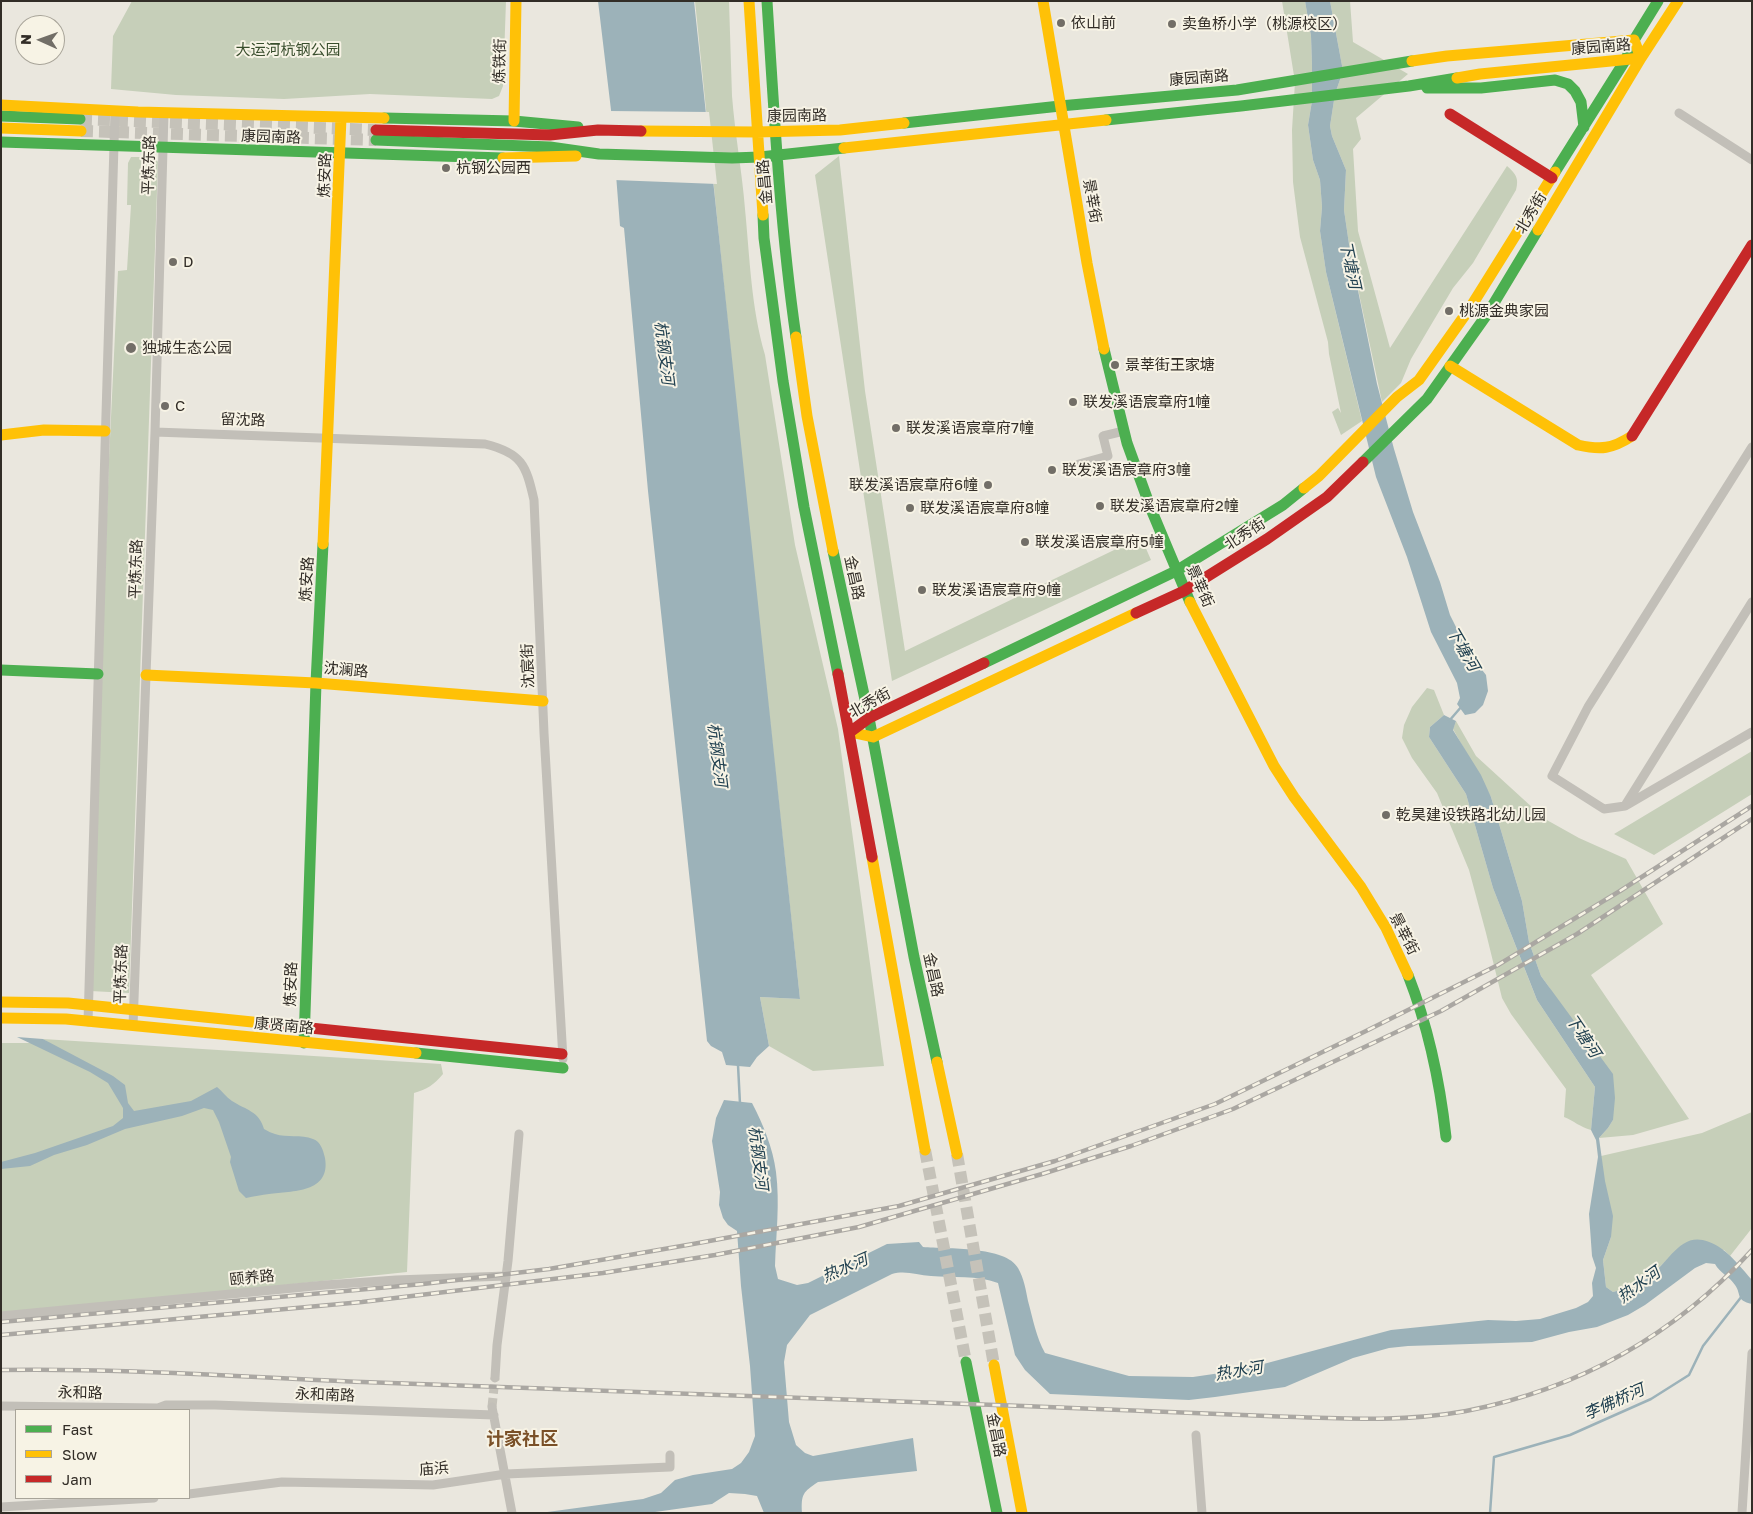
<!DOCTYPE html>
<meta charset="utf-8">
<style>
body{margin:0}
#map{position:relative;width:1753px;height:1514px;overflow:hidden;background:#eae7de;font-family:"Golos Text",sans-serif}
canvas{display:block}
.frame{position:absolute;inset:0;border:2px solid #322d27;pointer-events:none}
.legend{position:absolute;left:15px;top:1409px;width:175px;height:90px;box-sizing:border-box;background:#f7f3e5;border:1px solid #a8a499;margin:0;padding:6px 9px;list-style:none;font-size:15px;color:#322d27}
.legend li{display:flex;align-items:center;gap:10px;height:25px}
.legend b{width:25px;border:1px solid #a8a499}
.north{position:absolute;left:15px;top:15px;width:50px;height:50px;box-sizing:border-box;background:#f7f3e5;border:1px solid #a8a499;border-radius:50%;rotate:272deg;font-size:14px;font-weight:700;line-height:20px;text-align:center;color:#322d27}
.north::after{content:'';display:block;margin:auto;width:18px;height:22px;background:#726e67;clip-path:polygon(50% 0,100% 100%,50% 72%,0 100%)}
</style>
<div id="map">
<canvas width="1753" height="1514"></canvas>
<div class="frame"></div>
<ul class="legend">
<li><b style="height:6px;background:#4caf50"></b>Fast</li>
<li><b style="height:6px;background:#ffc107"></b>Slow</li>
<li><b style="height:6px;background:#c62828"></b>Jam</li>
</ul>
<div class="north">N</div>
</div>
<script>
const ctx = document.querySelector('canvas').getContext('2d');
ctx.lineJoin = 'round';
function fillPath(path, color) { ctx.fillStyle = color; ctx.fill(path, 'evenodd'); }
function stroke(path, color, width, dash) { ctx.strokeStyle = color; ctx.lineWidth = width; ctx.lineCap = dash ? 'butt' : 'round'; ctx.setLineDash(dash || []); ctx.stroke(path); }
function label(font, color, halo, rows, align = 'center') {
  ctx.font = font + ' "Golos Text","Noto Sans SC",sans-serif'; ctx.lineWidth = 4; ctx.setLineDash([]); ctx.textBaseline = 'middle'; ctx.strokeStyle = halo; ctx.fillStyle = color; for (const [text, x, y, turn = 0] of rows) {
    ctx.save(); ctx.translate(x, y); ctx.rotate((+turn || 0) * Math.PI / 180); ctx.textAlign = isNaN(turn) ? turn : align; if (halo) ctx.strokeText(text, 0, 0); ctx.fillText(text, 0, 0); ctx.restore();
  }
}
fillPath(new Path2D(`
 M132 1H506L503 86 499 96 492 99 370 94 284 99 176 95 111 89 113 36Z
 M695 1H729C730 33 731 65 732 96 735 134 742 172 745 209 750 260 751 306 765 355L795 545 838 729 884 1066 813 1071 769 1046 760 997 800 999 743 473Z
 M1282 1H1305L1311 36 1312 66V101L1308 125 1313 160 1320 180 1322 207 1320 231 1326 272 1362 421 1341 435 1332 412 1338 408 1341 413 1329 354 1328 342 1300 237 1293 182 1292 130 1295 82Z
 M1330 1H1350L1353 42 1408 74 1356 118 1361 139 1353 149 1358 231 1390 348 1507 166C1516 174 1519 178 1516 190L1473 263 1453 288 1428 330 1411 359 1401 383 1382 402 1350 251 1344 210 1346 170 1332 136 1330 126 1335 94 1343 71Z
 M839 156 865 391 905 651 1141 537 1151 560 892 681 815 175Z
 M131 157H155L158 162 129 993 90 991 109 459 118 271 127 270 131 205H127L128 163Z
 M1427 688 1434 690 1444 715 1430 727 1429 737 1466 794 1493 888 1531 985 1537 1000 1595 1087 1591 1130C1580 1127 1574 1121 1564 1117L1566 1089 1511 1014 1502 998 1486 933 1469 870 1437 793 1412 758 1402 738 1404 725 1412 707Z
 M1456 721 1476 756 1545 819 1579 838 1626 859 1663 924 1591 975 1689 1119 1633 1135 1599 1138 1608 1128 1613 1120 1549 987 1541 976 1529 942 1522 901 1491 797 1453 729Z
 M1752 751V794L1654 855 1614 834Z
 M43 1039 441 1064 443 1074C434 1085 427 1089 414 1093L407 1272 1 1315V1043H49Z
 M1752 1112V1228L1730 1256 1724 1250 1679 1248C1657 1269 1645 1285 1613 1292L1606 1287 1603 1260 1611 1237 1601 1156 1702 1133Z`), '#c6cfb9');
fillPath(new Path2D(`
 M598 1H694L800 999 760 997 769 1046 757 1057 750 1067 726 1065 722 1052 711 1046 707 1041 648 491 624 228 620 226 611 110Z
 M1305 1H1330L1343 71 1335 94 1330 126 1332 136 1346 170 1344 210 1350 251 1377 384 1394 449 1413 512 1440 582 1450 615 1469 653 1486 675 1488 691 1483 705 1475 713 1465 715 1457 704 1460 698 1457 683 1431 632 1407 557 1376 477 1326 272 1320 231 1322 207 1320 180 1313 160 1308 125 1312 101V66L1311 36Z
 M1444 715 1456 721 1453 730 1481 775 1491 797 1522 901 1529 942 1541 976 1613 1074 1615 1098 1613 1120 1608 1128 1599 1138 1605 1181 1613 1216 1611 1237 1603 1260 1606 1287 1613 1292C1625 1289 1636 1286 1646 1279 1674 1260 1682 1222 1722 1249 1733 1257 1743 1270 1752 1280V1304C1735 1300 1742 1295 1735 1285 1730 1277 1720 1273 1715 1264L1706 1263 1695 1268 1645 1305 1628 1315 1597 1327 1569 1332 1532 1342 1408 1346 1389 1348 1353 1358 1285 1387 1215 1397 1189 1400 1050 1394 1025 1370 1015 1355 998 1283C977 1275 953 1278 931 1276 917 1275 905 1270 892 1274L810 1315 787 1345 784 1362 789 1422 796 1445 805 1453 813 1456 913 1438 917 1471 818 1482C803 1492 801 1494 802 1513H764L757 1496 745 1494 729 1493 712 1504 648 1513H540L643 1499 661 1493 675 1480 693 1475 732 1469 741 1463 749 1452 755 1436 750 1366 741 1286 737 1231 728 1225 723 1218 719 1205 720 1192 712 1141 716 1118 724 1100 752 1103C763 1124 773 1148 776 1172 780 1203 776 1235 775 1266L778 1279 797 1285 808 1283 887 1244 919 1242 923 1247C946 1249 1006 1246 1018 1268 1024 1278 1026 1291 1028 1301 1033 1319 1036 1337 1045 1353L1129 1376 1193 1377 1241 1370 1391 1330 1488 1320 1516 1321 1540 1319 1576 1308 1588 1302 1593 1296 1592 1283 1596 1268 1592 1256 1589 1214 1598 1157 1596 1140 1591 1130 1595 1087 1537 1000 1493 888 1466 794 1429 737 1430 727Z
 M17 1037 43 1039 113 1076 125 1085 128 1103 134 1111 191 1101 217 1087C222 1091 226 1097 232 1101 246 1110 259 1111 264 1129 268 1131 271 1133 275 1134 287 1138 301 1134 313 1139 321 1142 323 1150 325 1158 331 1193 292 1191 269 1194 262 1195 254 1196 246 1198L239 1191 230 1162 231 1157 219 1122 213 1110 204 1108 182 1116 125 1129 87 1145 54 1155 30 1166 1 1169V1162L35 1153 113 1126 123 1118V1108L108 1083 90 1072Z`), '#9cb2b9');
fillPath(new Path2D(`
 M609 111 709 112 717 184 614 180Z`), '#eae7de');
stroke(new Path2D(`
 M1449 721 1462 706
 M738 1065 740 1104
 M1490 1513 1494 1457 1570 1435 1651 1399 1689 1375 1703 1346 1742 1296`), '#9cb2b9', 2.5);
stroke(new Path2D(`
 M492 1407 495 1378`), '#c5c2b9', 9, [9, 4.5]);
stroke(new Path2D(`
 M80 119 376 130
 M81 131 376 140
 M925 1150 966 1362
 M957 1154 994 1365`), '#c5c2b9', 12, [12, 6]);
stroke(new Path2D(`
 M1679 113 1752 160
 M155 432 485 444C522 453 526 465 534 500L544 733 563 1059
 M1752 447 1588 707 1552 776 1604 809 1625 806 1752 732
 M1079 464 1108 456 1103 436 1124 431
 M1626 804 1752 602
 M88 1022 115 111
 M133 1026 155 432 164 113
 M1 1316 325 1285 396 1280 506 1276
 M495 1378 497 1345 508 1261 519 1134
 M1 1406 158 1408
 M492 1407 512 1513
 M157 1410 158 1408 166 1405H215L494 1415
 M1196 1435 1202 1513
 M189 1494 282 1482 433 1485 506 1474 670 1467V1455
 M1 1507 154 1498
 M1742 1513 1752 1353`), '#c2bfb8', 9);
stroke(new Path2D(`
 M767 1C774 113 780 226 796 337
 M1427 88H1481L1555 80 1568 84 1575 91 1581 102 1584 127
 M1 116 80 119
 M384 118 514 121 578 127
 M1106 120 1241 106 1409 86 1457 78
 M904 123 1060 106 1237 90 1412 61
 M376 140 550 147 599 154 732 158 760 157 844 148
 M1 142 503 158
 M1555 172 1626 59 1634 40 1658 1
 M763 215 764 238 783 381 804 507 838 674
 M1104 349 1127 443 1151 509 1190 602
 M1363 462 1427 399 1488 313 1538 230
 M833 551 869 718 914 957 937 1062
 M984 663 1176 571 1283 505 1304 488
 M1 670 98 674
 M1408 975C1428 1026 1440 1083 1446 1137
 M304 1043 316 683 323 544
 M416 1053 563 1068
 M966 1362 997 1513`), '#4caf50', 11);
stroke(new Path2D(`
 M749 1 763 215
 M1043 1 1087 263 1104 349
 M1412 61 1447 56 1634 40 1641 58 1480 74 1457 78
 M1 105 138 112 384 118
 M514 121 516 1
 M1 128 81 131
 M641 131 756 132 840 130 904 123
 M844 148 1106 120
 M503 158 576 156
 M1538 230 1641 58 1678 1
 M796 337 807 416 833 551
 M1450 366 1578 445C1601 450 1612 449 1632 436
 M1 435 44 430 105 431
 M1304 488 1319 476 1397 397 1419 380 1470 308 1555 172
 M323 544 341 118
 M1190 602 1274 766 1294 797 1361 887 1386 928 1408 975
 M146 675 316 683 543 701
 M850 732 873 737 1136 613
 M872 857 925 1150
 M1 1002 68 1003 262 1023
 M1 1018 66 1019 416 1053
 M937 1062 957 1154
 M994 1365 1022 1513`), '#ffc107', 11);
stroke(new Path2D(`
 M1450 114 1552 178
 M376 130 550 135 598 130 641 131
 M1632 436 1752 245
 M1136 613 1184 591 1267 539 1327 497 1363 462
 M838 674 872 857
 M850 732 869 718 984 663
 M262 1023 562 1054`), '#c62828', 11);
const rail = new Path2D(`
 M1 1322 423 1284 549 1269 693 1244 899 1206 1055 1161 1215 1104 1366 1031 1498 965 1620 891 1752 806
 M1 1335 362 1302 603 1273 715 1255 859 1227 1042 1174 1131 1146 1233 1109 1441 1011 1577 934 1752 819
 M1 1370C122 1368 243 1377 363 1382 583 1390 803 1398 1023 1406 1104 1409 1186 1413 1267 1416 1333 1418 1401 1423 1466 1411 1578 1389 1675 1335 1752 1250`);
stroke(rail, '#aaa7a2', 4.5);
stroke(rail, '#f7f3e5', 2.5, [8]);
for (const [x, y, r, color] of [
 [1061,23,5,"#726e67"],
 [1172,24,5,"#726e67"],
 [446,168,5,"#726e67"],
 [173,262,5,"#726e67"],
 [1449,311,5,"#726e67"],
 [131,348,6,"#726e67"],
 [1115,365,5,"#726e67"],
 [1073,402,5,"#726e67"],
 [165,406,5,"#726e67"],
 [896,428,5,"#726e67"],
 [1052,470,5,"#726e67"],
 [988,485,5,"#726e67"],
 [1100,506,5,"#726e67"],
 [910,508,5,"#726e67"],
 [1025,542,5,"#726e67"],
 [922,590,5,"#726e67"],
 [1386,815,5,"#726e67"]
]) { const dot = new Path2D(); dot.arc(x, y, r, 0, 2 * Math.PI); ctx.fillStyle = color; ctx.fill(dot); stroke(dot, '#f7f3e5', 2); }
label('15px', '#322d27', '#f7f3e5', [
 ["依山前",1071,23],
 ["卖鱼桥小学（桃源校区）",1182,24],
 ["杭钢公园西",456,168],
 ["D",183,262],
 ["桃源金典家园",1459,311],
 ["独城生态公园",142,348],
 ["景莘街王家塘",1125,365],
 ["联发溪语宸章府1幢",1083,402],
 ["C",175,406],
 ["联发溪语宸章府7幢",906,428],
 ["联发溪语宸章府3幢",1062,470],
 ["联发溪语宸章府6幢",978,485,"right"],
 ["联发溪语宸章府2幢",1110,506],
 ["联发溪语宸章府8幢",920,508],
 ["联发溪语宸章府5幢",1035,542],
 ["联发溪语宸章府9幢",932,590],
 ["乾昊建设铁路北幼儿园",1396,815]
], 'left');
label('15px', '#322d27', '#f7f3e5', [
 ["康园南路",1601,47,-5],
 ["炼铁街",500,61,-89],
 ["康园南路",1199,78,-5],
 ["康园南路",797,116,-1],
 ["康园南路",271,137,2],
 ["平炼东路",149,165,-88],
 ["炼安路",325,175,-88],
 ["金昌路",765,182,-95],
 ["景莘街",1092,201,80],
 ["北秀街",1531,213,-59],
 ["留沈路",243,420,2],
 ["北秀街",1245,534,-33],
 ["平炼东路",136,569,-88],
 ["金昌路",854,578,78],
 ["炼安路",307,579,-87],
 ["景莘街",1200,586,66],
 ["沈宸街",528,666,-92],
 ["沈澜路",346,670,5],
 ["北秀街",870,703,-29],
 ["景莘街",1404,934,63],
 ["平炼东路",121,974,-88],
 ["金昌路",933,975,78],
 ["炼安路",291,984,-88],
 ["康贤南路",284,1026,5],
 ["颐养路",252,1278,-6],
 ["永和路",80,1393,1],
 ["永和南路",325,1395,2],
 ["金昌路",996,1435,79],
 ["庙浜",434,1469,-4]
]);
label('15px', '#394e2d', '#f7f3e5', [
 ["大运河杭钢公园",288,50]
]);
label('italic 16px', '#204050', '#f7f3e5', [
 ["下塘河",1350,265,78],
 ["杭钢支河",664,353,83],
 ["下塘河",1463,649,60],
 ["杭钢支河",717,755,83],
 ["下塘河",1583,1036,56],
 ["杭钢支河",758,1158,83],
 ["热水河",845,1268,-23],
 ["热水河",1639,1285,-36],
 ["热水河",1239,1371,-9],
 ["李佛桥河",1614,1402,-24]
]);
label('bold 18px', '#7a5027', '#f7f3e5', [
 ["计家社区",522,1439]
]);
</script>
